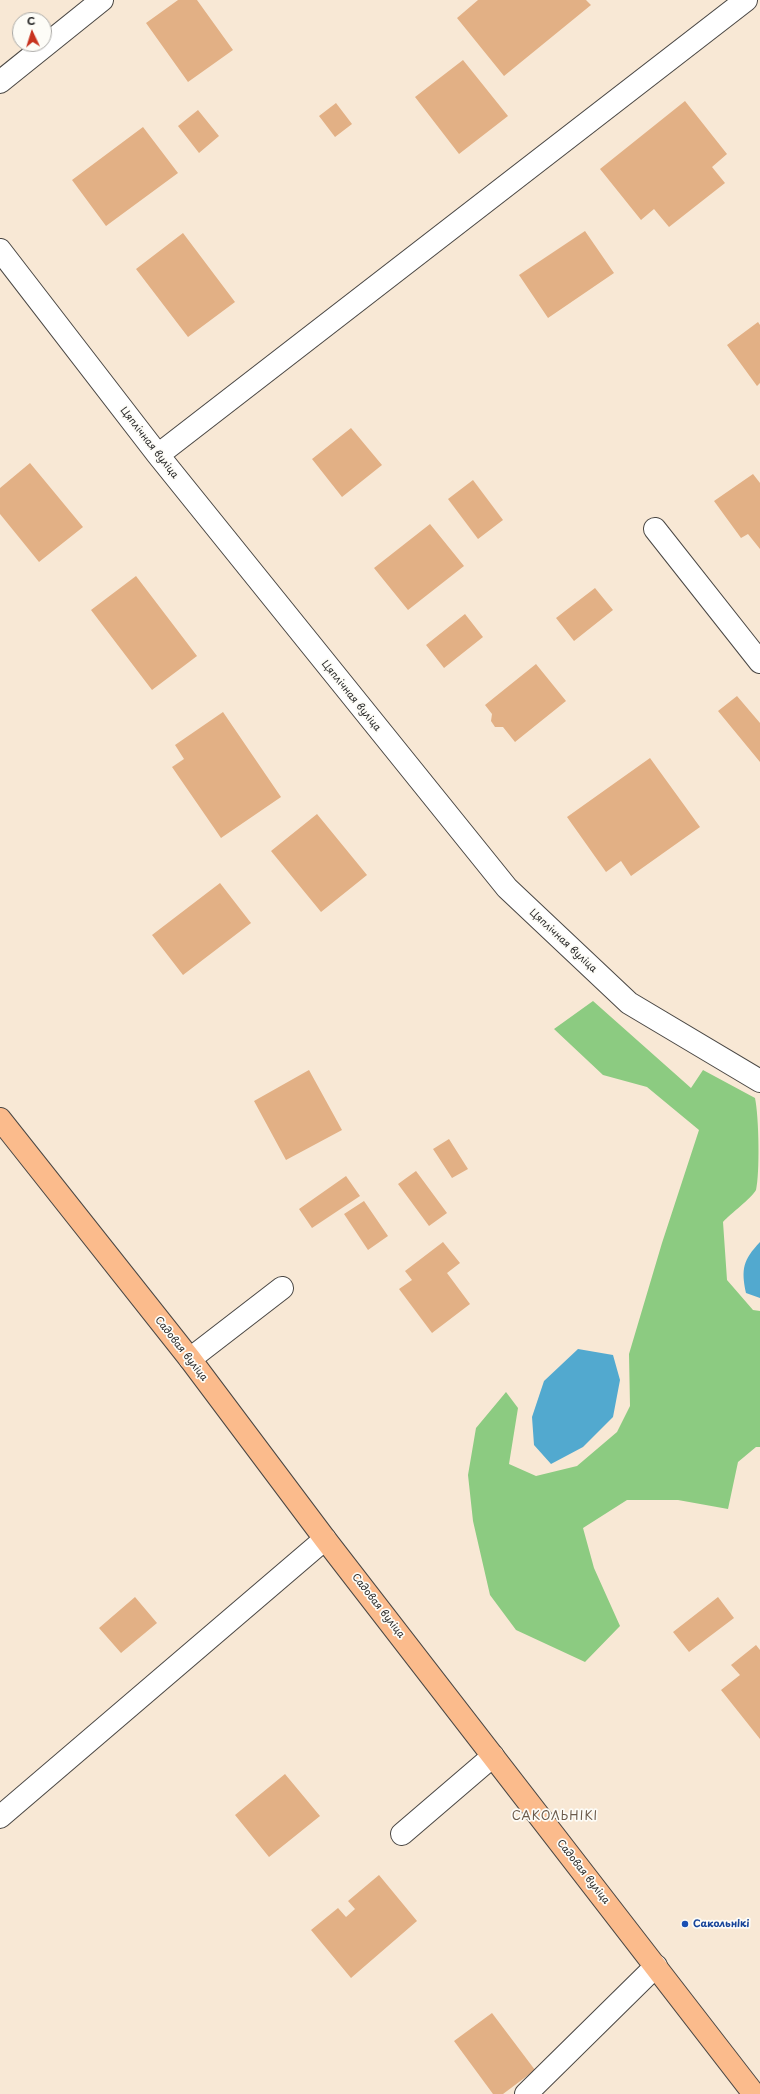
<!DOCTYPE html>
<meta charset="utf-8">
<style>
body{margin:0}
#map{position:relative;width:760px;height:2094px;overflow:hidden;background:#f8e8d5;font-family:"Playpen Sans",sans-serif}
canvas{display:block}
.north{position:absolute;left:12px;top:12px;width:40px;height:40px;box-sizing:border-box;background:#fdfcf7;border:1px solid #a9a8a5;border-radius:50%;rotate:356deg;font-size:11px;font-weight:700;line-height:16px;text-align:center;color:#2b2b2b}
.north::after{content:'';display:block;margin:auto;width:14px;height:18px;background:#c8321e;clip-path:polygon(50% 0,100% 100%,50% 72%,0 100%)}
</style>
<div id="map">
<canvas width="760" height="2094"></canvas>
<div class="north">С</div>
</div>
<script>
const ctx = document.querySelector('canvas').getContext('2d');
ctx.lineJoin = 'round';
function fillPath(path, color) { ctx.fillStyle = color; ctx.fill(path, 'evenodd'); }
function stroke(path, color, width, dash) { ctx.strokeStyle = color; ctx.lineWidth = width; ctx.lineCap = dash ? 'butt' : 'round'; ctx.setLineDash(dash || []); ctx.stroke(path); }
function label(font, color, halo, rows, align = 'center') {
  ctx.font = font + ' "Playpen Sans",sans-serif'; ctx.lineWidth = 3.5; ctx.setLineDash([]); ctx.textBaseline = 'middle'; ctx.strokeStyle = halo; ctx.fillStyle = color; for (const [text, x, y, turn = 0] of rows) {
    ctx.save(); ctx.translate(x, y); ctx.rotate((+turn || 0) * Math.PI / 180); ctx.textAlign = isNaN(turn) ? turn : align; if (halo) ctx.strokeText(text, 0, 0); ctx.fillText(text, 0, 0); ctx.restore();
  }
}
fillPath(new Path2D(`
 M593 1001 691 1088 703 1070 755 1098C759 1117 760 1174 756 1190 751 1199 731 1213 723 1222L727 1280 753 1310 760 1311V1447H756L738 1462 728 1509 678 1500H627L583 1528 594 1568 620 1626 585 1662 516 1630 490 1595 473 1521 468 1475 476 1428 506 1392 518 1408 509 1464 536 1476 577 1466 617 1432 630 1406 629 1354 662 1243 699 1130 647 1087 603 1075 554 1029Z`), '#8ccb81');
fillPath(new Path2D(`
 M760 1242V1298L746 1293C741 1269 743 1260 760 1242Z
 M578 1349 613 1355 620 1380 613 1417 583 1447 551 1464 534 1445 532 1417 544 1381Z`), '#52a9cf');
fillPath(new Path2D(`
 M178 0H197L233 50 188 82 146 23Z
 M478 0H586L591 5 504 76 457 18Z
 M463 60 508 116 459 154 415 97Z
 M685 101 727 154 712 167 725 183 669 227 654 209 641 220 600 169Z
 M336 103 352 124 335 137 319 116Z
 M198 110 219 136 199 153 178 126Z
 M143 127 178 173 106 226 72 180Z
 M585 231 614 273 548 318 519 275Z
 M183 233 235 302 188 337 136 269Z
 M758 322 760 325V383L757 386 727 345Z
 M351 428 382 465 342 497 312 459Z
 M30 463 83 527 39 562 0 514V488Z
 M753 474 760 483V549L748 534 741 538 714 501Z
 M473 480 503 520 478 539 448 499Z
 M430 524 464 566 408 610 374 568Z
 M136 576 197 656 152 690 91 610Z
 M595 588 613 610 574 641 556 618Z
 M465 614 483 637 444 668 426 645Z
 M536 664 566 701 515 742 503 727H495L491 721 492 714 485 705Z
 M737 696 760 723V762L718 711Z
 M223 712 281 797 221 838 172 767 184 759 175 745Z
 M650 758 700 827 631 876 621 861 606 872 567 817Z
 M317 814 367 875 321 912 271 851Z
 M220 883 251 923 183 975 152 935Z
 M309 1070 342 1130 286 1160 254 1101Z
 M449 1139 468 1169 452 1178 433 1149Z
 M416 1171 447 1213 429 1226 398 1184Z
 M346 1176 360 1196 312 1228 299 1209Z
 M364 1201 388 1236 368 1250 344 1214Z
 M443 1242 460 1263 447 1273 470 1304 432 1333 399 1289 412 1280 405 1271Z
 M135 1597 157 1623 121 1653 99 1628Z
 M718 1597 734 1618 689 1652 673 1632Z
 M756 1645 760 1650V1739L721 1690 740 1675 731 1665Z
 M285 1774 320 1816 269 1857 235 1815Z
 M379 1875 417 1921 351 1978 311 1930 338 1908 346 1917 355 1909 348 1901Z
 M492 2013 535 2070 503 2094H493L454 2041Z`), '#e2b085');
const minor = new Path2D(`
 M0 82 102 0
 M0 250 158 455 507 888 629 1003 760 1081
 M158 455 746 0
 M655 529 760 662
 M190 1359 282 1288
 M0 1817 325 1539
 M402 1834 493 1756
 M526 2094 656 1966`);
const major = new Path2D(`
 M0 1119 190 1359 325 1539 754 2094`);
stroke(minor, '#4a4744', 24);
stroke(major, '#4a4744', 24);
stroke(minor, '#fff', 22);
stroke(major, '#fbbb8c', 22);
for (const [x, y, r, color] of [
 [685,1924,4,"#1a4fb4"]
]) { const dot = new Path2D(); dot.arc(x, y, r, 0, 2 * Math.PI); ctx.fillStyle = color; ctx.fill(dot); stroke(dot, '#fdfcf7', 1.5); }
label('10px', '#2b2b2b', '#fdfcf7', [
 ["Цяплічная вуліца",149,443,52],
 ["Цяплічная вуліца",351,696,51],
 ["Цяплічная вуліца",563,941,43],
 ["Садовая вуліца",181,1349,52],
 ["Садовая вуліца",378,1606,52],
 ["Садовая вуліца",583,1872,52]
]);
label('bold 10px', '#164399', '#fdfcf7', [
 ["Сакольнікі",693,1924]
], 'left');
ctx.letterSpacing = '1px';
label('12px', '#6b5a4a', '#fdfcf7', [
 ["САКОЛЬНІКІ",555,1817]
]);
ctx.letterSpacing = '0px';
</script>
